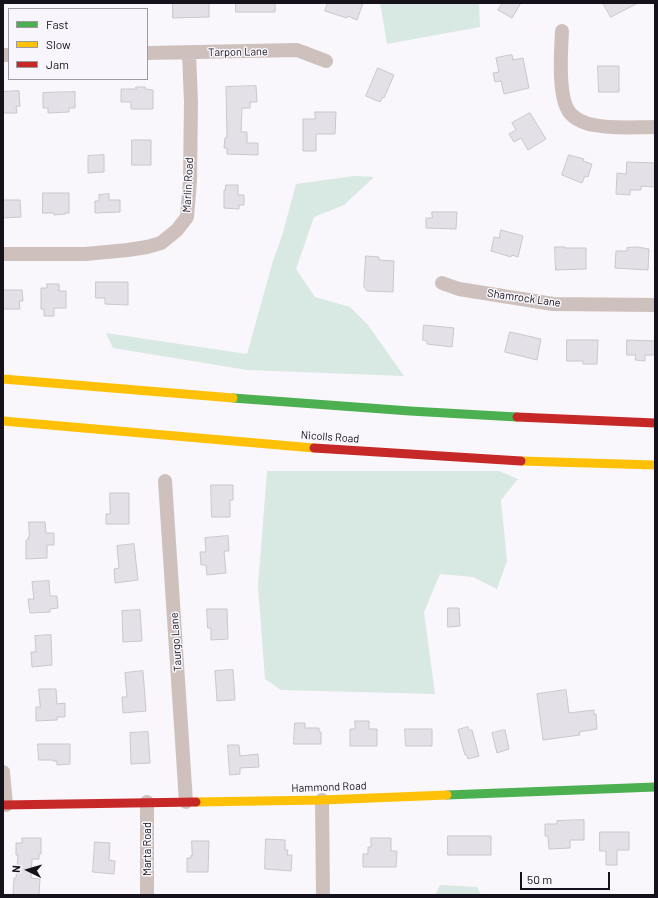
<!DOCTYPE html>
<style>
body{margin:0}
#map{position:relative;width:658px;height:898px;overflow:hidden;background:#f9f7fb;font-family:Barlow,sans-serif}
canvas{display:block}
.frame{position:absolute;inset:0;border:4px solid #15121b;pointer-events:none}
.legend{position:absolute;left:8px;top:8px;width:140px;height:72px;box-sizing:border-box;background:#f8f6fc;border:1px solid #9d9ba2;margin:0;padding:5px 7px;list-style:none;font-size:12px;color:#15121b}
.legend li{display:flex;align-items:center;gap:8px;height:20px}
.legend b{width:20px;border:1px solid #9d9ba2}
.north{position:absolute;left:8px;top:850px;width:40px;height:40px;-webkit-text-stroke:3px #f8f6fc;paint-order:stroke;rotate:275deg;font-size:11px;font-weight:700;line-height:16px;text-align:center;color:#15121b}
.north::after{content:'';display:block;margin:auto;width:14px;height:18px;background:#15121b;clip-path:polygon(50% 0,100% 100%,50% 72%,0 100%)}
.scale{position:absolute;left:520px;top:872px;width:90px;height:18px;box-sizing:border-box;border:2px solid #15121b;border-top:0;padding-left:5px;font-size:12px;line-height:14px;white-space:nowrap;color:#15121b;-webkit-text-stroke:3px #f8f6fc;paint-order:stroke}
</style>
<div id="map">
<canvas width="658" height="898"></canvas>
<div class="frame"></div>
<ul class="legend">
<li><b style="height:5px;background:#4caf50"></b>Fast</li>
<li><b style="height:5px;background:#ffc107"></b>Slow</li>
<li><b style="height:5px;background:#c62828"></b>Jam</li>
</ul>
<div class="north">N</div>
<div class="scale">50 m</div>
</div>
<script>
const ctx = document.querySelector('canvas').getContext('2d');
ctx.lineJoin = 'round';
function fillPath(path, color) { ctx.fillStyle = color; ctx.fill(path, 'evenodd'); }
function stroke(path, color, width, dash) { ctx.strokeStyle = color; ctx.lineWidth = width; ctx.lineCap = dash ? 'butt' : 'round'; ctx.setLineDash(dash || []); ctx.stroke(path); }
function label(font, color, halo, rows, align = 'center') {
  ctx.font = font + ' Barlow,sans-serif'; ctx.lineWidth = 3; ctx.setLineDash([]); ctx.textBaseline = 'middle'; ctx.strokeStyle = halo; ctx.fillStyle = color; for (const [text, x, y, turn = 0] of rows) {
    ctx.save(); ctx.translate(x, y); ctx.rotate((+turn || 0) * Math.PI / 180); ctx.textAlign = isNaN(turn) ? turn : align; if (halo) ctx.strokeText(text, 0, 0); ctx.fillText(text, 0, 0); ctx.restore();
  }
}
fillPath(new Path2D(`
 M380 3H479L480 27 387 44Z
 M354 176 374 177 344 205 314 217 296 269 315 297 350 307 368 325 404 376 247 370 113 348 106 333 247 354 273 261 282 236 296 184Z
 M267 471H499L518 479 501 500 507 561 497 589 473 577 440 574 424 612 435 694 281 690 265 679 258 586Z
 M440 885 477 887 481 895H435Z`), '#d8e8e2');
const building = new Path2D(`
 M173 3H209V17L173 18Z
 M236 3H275V12H236Z
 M328 3H363L357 20 348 16 347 18 325 11Z
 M503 3H521L512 18 498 10Z
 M603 3H638L611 17Z
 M512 55 513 60 523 58 529 88 504 94 501 81 495 82 493 73 499 72 496 58Z
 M598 66H619V92H599Z
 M378 68 394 75 384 98 383 97 380 102 366 96Z
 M256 86 257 102H250V108H242L241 132H247V143H258V155L227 154V148H224L225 138H227L226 87Z
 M136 87H145V89L153 90V109H131V102H121V89H136Z
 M19 91 20 106H16L17 113H3V92Z
 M75 92V108H69V112L48 113V108H43V93Z
 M315 112H336L335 134H316V151H303V119H315Z
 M530 113 546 139 528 150 521 138 514 142 509 134 516 130 512 123Z
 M132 140H151V165H132Z
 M104 155V172L88 173V156Z
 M569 155 584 159 583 161 592 164 588 177 585 176 582 183 562 175Z
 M627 162 655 163V187L641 186V190H630V195L616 194 617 173 626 174Z
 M226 185H238V195H244V205H239V209L224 208V190H225Z
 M43 193H69V213H65V214L54 215V213H43Z
 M109 194V200H120V212L95 213V201H99V195Z
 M3 200H20L21 217 3 218Z
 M432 212H457L456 229 426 228V218H432Z
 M501 230 523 236 518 257 512 255 511 257 491 251 494 237 499 238Z
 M555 247H565V248H586V269L556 270Z
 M637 247 649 249 648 270 615 268 616 251H627V248Z
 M366 256 379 257V260L394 261 393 292 367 291 364 287Z
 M96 282H128V305L105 304V298H96Z
 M47 284H59V291H66V308H54V316H44V309H41V288H47Z
 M3 290H22L23 301H19L20 309H3Z
 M424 325 454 328 452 347 427 344V341L423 340Z
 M510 332 541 339 537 360 505 352Z
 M567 340H598L597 364H583V361H567Z
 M627 340 655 341V355H645V361L635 360 636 355H627Z
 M211 485H233V500H230V517H212Z
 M110 493H129V524H106V514H110Z
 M29 522H45L46 533H54V545H47V558L26 559V540H28V537H29Z
 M228 536 229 551H224L226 573 207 575 206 565H201L200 552H206L205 538Z
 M134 544 138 580 115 583 114 569 119 568 117 546Z
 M49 581 50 596H57L58 608 50 609V612L30 613 28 599H34L32 582Z
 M448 608H459L460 626 448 627Z
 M207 609H227L228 639 211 640V628H208Z
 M140 610 142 641 123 642 122 611Z
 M51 635 52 665 32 667 31 652H36L35 636Z
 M233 670 235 700 217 701 215 671Z
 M143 671 146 711 123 713 122 697H127L125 673Z
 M39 689H56L57 704 65 703V717H57V720L36 721V707H40Z
 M566 690 569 713 594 710V715L596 714 597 729 579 732 580 735 543 740 537 694Z
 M355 721H369V729H377V746H350V729H355Z
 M295 723H305V728H319V732H321V744H294Z
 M468 727 469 730H472L479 756 468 759 467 755H465L458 730Z
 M405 729H432V746H406Z
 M505 730 509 749 497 753 492 733Z
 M148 732 150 763 131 764 130 733Z
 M38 744H70V764L57 765V761H53V760H39Z
 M228 745H239L240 756 258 754 259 767 240 768V774L230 775Z
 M584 820V840H570V848L549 849 548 836H545V824H557V821Z
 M600 832H629V850H617V865H606V851H600Z
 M448 836H491V855H448Z
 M22 838H41V854H39V859H32L31 878 40 879 39 895H13L14 878H16L18 855H16V843H22Z
 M371 838H391V851H397L396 867H363V854H368V847H371Z
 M266 839 285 840V850H288L287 855H292L291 871 265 869Z
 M192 841H209L208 872H187V858H191V855L192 856Z
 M95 842 110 843 109 860 115 861 114 874 93 872Z`);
fillPath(building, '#e3e0e7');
stroke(building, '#c9c6cc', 1);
stroke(new Path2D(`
 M562 31C561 51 558 93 568 110 572 118 585 124 594 125 613 129 635 127 655 127
 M147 53 297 50 326 61
 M3 55H9
 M3 254H85L128 250 147 247 161 243 177 230 187 217 190 181 191 102 189 53
 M442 283 459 289 553 304 655 305
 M165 481 186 802
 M3 772 6 805
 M322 800 323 895
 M147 895V802`), '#cec1bd', 14);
stroke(new Path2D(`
 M233 398 410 411 517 417
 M447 795 655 787`), '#4caf50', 9);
stroke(new Path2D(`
 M3 379 233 398
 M3 421 314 448
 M521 461 655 465
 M196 802 322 800 447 795`), '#ffc107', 9);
stroke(new Path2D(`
 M517 417 655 423
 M314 448 521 461
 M3 805 196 802`), '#c62828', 9);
label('11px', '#15121b', '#f8f6fc', [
 ["Tarpon Lane",238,52,-1],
 ["Marlin Road",188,185,-87],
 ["Shamrock Lane",524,298,8],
 ["Nicolls Road",330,437,4],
 ["Taurgo Lane",176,642,-94],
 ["Hammond Road",329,787,-2],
 ["Marta Road",147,849,-90]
]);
</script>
